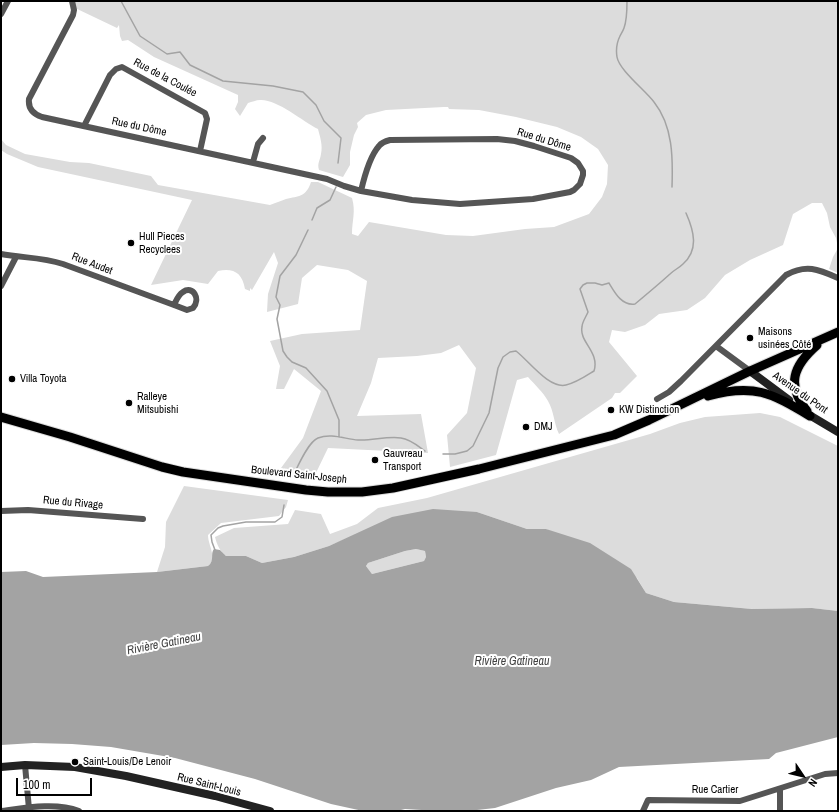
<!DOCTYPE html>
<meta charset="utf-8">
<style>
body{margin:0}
#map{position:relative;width:839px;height:812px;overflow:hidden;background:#fff;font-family:"Archivo Narrow",sans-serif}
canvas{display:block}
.frame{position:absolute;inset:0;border:2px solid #000;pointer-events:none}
.north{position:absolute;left:783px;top:756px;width:40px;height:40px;-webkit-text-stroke:3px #fff;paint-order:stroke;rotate:125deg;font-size:11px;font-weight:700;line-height:16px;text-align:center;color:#000}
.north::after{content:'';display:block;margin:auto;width:14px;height:18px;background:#000;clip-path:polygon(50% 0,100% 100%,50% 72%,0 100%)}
.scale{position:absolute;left:16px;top:778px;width:76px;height:18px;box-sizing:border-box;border:2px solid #000;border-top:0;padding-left:5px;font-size:12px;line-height:14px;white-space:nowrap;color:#000;-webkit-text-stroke:3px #fff;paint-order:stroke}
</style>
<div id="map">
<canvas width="839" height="812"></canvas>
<div class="frame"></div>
<div class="north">N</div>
<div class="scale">100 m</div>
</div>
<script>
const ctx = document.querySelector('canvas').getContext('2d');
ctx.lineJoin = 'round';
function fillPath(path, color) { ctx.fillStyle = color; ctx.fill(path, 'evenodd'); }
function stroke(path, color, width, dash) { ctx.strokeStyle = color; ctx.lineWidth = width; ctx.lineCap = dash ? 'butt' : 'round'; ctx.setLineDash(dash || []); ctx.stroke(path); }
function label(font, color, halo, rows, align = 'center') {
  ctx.font = font + ' "Archivo Narrow",sans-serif'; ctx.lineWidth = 4; ctx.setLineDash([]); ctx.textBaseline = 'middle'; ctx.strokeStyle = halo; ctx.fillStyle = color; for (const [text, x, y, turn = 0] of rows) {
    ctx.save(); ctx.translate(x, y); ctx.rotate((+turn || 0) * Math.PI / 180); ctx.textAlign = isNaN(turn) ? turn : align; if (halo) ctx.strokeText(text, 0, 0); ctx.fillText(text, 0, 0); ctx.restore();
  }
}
fillPath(new Path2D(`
 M72 1H838V273L829 269 833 257 838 248 836 238 830 227 827 213 822 203H812L793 214 783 245 750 260 725 275 705 298 687 310 659 314 645 325 625 332 612 330 609 342 637 376 620 393H615L612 398 559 434C554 424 554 411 548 401 543 392 535 385 528 377L517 380 496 455 450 467 447 435 467 413 476 368 459 345 441 353 417 356 378 358 371 383 357 416 421 414 428 453 328 448 314 477 281 468 303 438 321 391 294 369 284 389H276L280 366 270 341 302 334 360 330 367 281 348 270 317 265 302 278 298 304 267 312 268 294 278 263 274 252 252 290 250 288V291L245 289C242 272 233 268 218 271L208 284 183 280 151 285 192 200 38 167 7 154 1 150V139L6 145 25 154 70 162 89 163 151 176 158 185 270 205C275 203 281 201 286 199 299 196 306 197 311 182H318L352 198C356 212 352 220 352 234L358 236 369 222 446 235 473 236 525 229 554 227 589 214 602 197 607 184 608 165 598 149 581 137 557 127 516 117 479 110 449 109 448 107H444L386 110 366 115 357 123 358 127 354 135 350 152V165L343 177 319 170C317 163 320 161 321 154 323 145 320 137 318 129 302 121 277 99 260 100 256 100 252 102 248 103L240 116 235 109 238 102V95L154 57 128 40 122 41 120 36 119 25 117 28 73 7Z
 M760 413 780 417 838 446V611L812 608 752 609 674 602 646 593 637 578 546 529H527L477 512 357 534 329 546 294 557 262 563 246 556H226C220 551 217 545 215 537L234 528 288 524 295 510 321 514 330 534 357 524 378 508 427 498 650 434 680 423 705 417Z
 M184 486 288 500 286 507 279 516 221 523 208 535C208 546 218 558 208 566L157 572 165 547 166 522Z
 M416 549 425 551 426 557 424 561 372 574 366 566 368 563 405 551Z`), '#dcdcdc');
fillPath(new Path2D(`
 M433 509 477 512 527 529H546L590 543 631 569 646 593 674 602 752 609 812 608 838 611V737L776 753 769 759 619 767 591 780 556 788 495 808 468 811H438L405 809 397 811H363L331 804 255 779 175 758 111 747 72 744 34 743 1 745V572L26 571 43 577 157 572 208 566C215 561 210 553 214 549L220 550 226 556H246L262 563 294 557 329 546 392 517ZM416 549 425 551 426 557 424 561 372 574 366 566 368 563 405 551Z`), '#a3a3a3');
stroke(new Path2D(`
 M121 1 140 36 167 54 180 52 190 65 223 81 273 86 303 92 316 105 324 121 341 138 338 163
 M627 1C627 10 627 20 624 28 623 31 621 34 620 36 617 42 616 51 617 57 619 70 646 91 654 102 673 126 673 158 672 187
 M312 220 317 208 330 200 336 187
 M308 230 296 255 280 276 276 297 280 305 277 319 283 351 287 357 292 362 306 368 327 391 339 420V437
 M443 454H455L467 451 473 446 489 413 498 368 503 357 510 352 516 351C529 361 549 389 566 385 576 383 586 376 594 371 600 352 579 342 582 327 582 322 586 317 588 312L580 289 583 285 587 283H595L602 285 609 283C615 293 622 306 635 304 647 294 659 284 670 274 674 270 679 268 683 264 699 250 694 231 686 213
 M293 476C298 466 308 442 318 438 331 433 345 439 358 440 372 441 386 436 401 438 410 439 418 446 425 451
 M215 550 212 542 211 535 218 528 223 526 246 522H275L282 517 284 505`), '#a3a3a3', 1.5);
const primary = new Path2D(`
 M708 396C754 383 771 393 810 416
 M807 411C786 385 793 366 817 345
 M1 417 70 437 162 467 183 472 306 490 328 492H362L393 488 479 469 614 435 649 420 750 371 838 332`);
stroke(primary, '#dbdbdb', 11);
stroke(new Path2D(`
 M72 1 74 10 73 15 29 99C28 108 33 114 42 117L327 179 344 186 361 191 412 200 460 204 533 199 570 192 574 190 580 184 583 175V171L578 163 571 158 534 146 515 141 497 139 390 140C386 141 382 142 379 146 370 156 364 178 361 191
 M1 14 8 1
 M84 126 110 75 116 69 122 67 205 113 207 119 200 151
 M253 162 258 144 263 138
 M1 254C22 258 42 257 63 264L174 305 187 310 193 308C201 299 193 285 183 292 178 295 176 301 174 305
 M1 286 16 257
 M716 346 750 371
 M657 399 669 392 681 381 786 275C806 264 818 269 838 278
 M1 511 28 510 143 519
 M25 765 29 809
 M780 789V811
 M1 811C24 808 56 802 79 811
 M643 811 648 800 740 801 825 774 838 773`), '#555', 6);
stroke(new Path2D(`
 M750 371 789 400
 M806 413 838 432
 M1 767 25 765 75 767 126 776 215 796 270 811`), '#222', 8);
stroke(primary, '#000', 9);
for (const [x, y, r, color] of [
 [131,243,4,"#000"],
 [750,338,4,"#000"],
 [12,379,4,"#000"],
 [129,403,4,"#000"],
 [611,410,4,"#000"],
 [526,427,4,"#000"],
 [375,460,4,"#000"],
 [75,762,4,"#000"]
]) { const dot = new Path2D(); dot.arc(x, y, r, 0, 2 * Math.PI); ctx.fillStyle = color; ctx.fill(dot); stroke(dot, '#fff', 1.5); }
label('11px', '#000', '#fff', [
 ["Rue de la Coulée",165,78,28],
 ["Rue du Dôme",139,127,12],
 ["Rue du Dôme",544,140,17],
 ["Rue Audet",92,264,21],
 ["Avenue du Pont",800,393,35],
 ["Boulevard Saint-Joseph",299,475,6],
 ["Rue du Rivage",73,503,5],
 ["Rue Saint-Louis",209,785,14],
 ["Rue Cartier",715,790]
]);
label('11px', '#000', '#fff', [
 ["Hull Pieces",139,237],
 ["Recyclees",139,250],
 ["Maisons",758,332],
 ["usinées Côté",758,345],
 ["Villa Toyota",20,379],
 ["Ralleye",137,397],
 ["Mitsubishi",137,410],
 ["KW Distinction",619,410],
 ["DMJ",534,427],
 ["Gauvreau",383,454],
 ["Transport",383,467],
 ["Saint-Louis/De Lenoir",83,762]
], 'left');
label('italic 12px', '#444', '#fff', [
 ["Rivière Gatineau",164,644,-11],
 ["Rivière Gatineau",512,662]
]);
</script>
